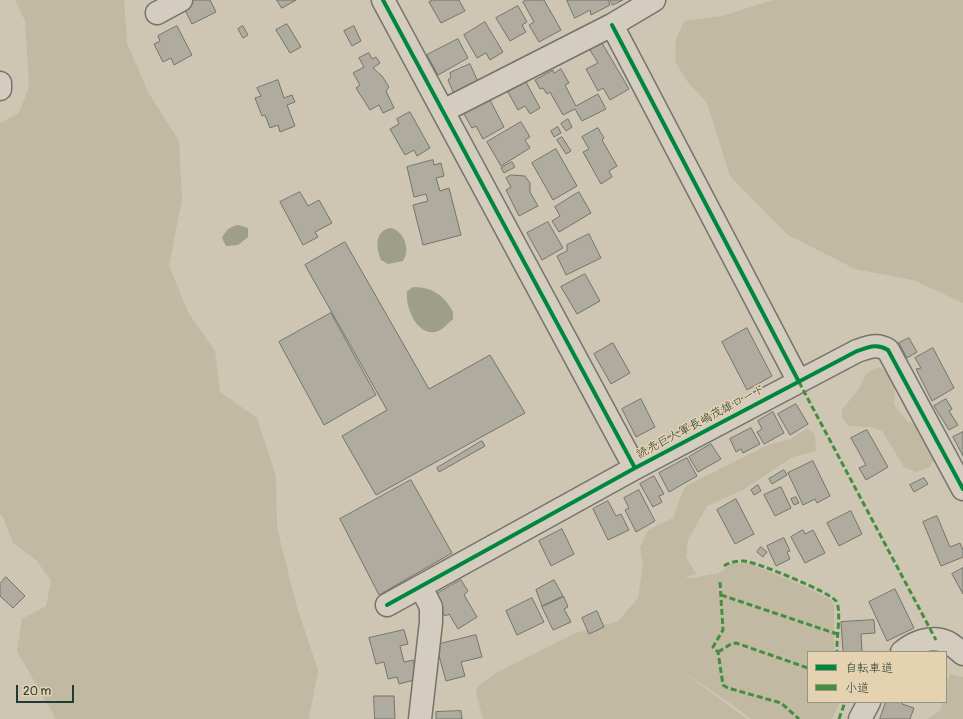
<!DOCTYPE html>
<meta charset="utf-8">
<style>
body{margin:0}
#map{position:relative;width:963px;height:719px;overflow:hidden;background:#cec5b3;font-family:Pangolin,"Klee One",sans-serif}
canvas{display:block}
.legend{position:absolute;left:807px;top:651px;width:140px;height:52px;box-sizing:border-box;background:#e5d2b0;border:1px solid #96967e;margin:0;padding:5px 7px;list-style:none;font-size:12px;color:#1f3d34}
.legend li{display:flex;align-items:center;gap:8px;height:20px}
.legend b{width:20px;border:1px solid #96967e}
.scale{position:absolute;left:16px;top:685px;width:58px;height:18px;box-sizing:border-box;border:2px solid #1f3d34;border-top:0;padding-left:5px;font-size:12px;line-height:14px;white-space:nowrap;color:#1f3d34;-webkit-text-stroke:3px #e5d2b0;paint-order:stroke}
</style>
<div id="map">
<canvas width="963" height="719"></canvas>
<ul class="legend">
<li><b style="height:5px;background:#00873e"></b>自転車道</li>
<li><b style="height:5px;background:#448e40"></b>小道</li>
</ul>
<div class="scale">20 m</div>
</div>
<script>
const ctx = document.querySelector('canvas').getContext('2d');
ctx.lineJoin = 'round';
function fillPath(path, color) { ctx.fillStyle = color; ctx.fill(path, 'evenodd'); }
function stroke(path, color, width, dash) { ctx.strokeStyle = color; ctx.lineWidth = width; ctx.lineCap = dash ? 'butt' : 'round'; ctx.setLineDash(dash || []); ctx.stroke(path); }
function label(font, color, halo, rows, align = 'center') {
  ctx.font = font + ' Pangolin,"Klee One",sans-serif'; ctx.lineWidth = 3; ctx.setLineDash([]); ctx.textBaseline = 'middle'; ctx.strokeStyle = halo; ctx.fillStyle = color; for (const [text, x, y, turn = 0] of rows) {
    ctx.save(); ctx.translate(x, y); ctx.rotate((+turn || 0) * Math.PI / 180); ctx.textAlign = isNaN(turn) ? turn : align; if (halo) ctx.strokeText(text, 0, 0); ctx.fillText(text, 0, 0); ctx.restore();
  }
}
fillPath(new Path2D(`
 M15 0H124L127 43 148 92 179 141 182 199 169 266 188 312 215 351 220 392 257 418 276 476 277 528 296 604 318 670 309 719H56L17 651 22 619 46 606 51 581 37 561 13 543 3 517 0 514V123L19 113 29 87 25 21Z
 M773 0H963V303L913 280 855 269 788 235 730 176 707 103 686 80 675 61 676 39 684 21 722 16Z
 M879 367 893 375 895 393 894 405 908 422 919 425 936 457 930 467 916 472 904 467 882 431 871 427 849 426 842 418V410L860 387 866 374Z
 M807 428 815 434 816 451 793 457 741 491 707 506 688 540 686 557 696 574 684 578H692L719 573 731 564 747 563 802 585 831 600 834 605V652H808V702H840L832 719H751L734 706 673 665 747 719H483L476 693 478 686 496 673 573 634 618 621 638 598 643 564 640 548 648 530 673 518C678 507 679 496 686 486L768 445 791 439Z
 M950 674 963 677V719H927L941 710 942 702H946V687Z`), '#c1b9a1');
fillPath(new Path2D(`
 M238 225 248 228V237L238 245 226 246 222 238C226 230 229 227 238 225Z
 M391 228C404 231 411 250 403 261L388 264 381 260C376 248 374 230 391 228Z
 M413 287C432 287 444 295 453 312V319C448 323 442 331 435 332 416 335 405 306 407 291Z`), '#9f9e89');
const building = new Path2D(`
 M194 0H210L216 12 192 24 183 6Z
 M277 0H296L282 8Z
 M433 0H459L465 11 441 23 429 2Z
 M527 0H544L561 30 539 42 529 25 534 22 523 2Z
 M567 0H608L610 5 591 15 590 10 575 18Z
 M610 0H623L613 5Z
 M518 6 527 22 522 25 526 32 510 41 496 18Z
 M485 22 503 52 490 60 486 53 477 58 464 35Z
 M287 24 301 47 290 53 276 30Z
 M177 26 192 55 174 65 171 58 163 62 154 44 160 41 158 36Z
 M243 26 248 35 243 38 238 29Z
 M354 26 361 41 352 46 344 31Z
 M458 39 468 58 438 75 427 55Z
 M602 43 629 89 610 100 603 88 598 91 586 69 598 63 590 50Z
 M369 53 372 59 376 57 380 63 373 68 382 76 389 87 386 91 394 108 383 113 379 105 370 110 356 88 360 85 353 73 364 67 359 58Z
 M470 64 478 82 454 94 448 80 451 77 450 73Z
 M561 69 569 83 565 85 576 106 598 94 606 109 582 121 575 109 563 115 550 92 547 94 543 88 540 89 535 80 553 70 554 73Z
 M278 80 284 98 292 95 295 102 287 105 295 126 280 132 278 125 270 128 265 115 262 116 255 98 261 96 257 88Z
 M526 82 540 108 530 114 525 106 518 110 508 92Z
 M490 100 504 127 483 139 476 126 472 128 464 114Z
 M410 112 430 148 417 156 414 150 405 155 390 129 399 124 397 119Z
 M568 119 572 127 566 131 561 124Z
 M521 122 530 137 525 140 530 148 501 166 487 142Z
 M558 127 561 133 554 137 551 131Z
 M598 128 604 138 602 140 617 166 609 171 612 177 601 184 583 152 589 149 582 137Z
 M562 137 571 151 566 154 557 140Z
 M556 149 577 186 553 200 532 163Z
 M433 160 434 165 441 163 444 176 436 178 440 191 449 188 461 235 423 245 413 205 428 201 426 194 414 197 407 167Z
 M512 162 515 167 504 173 501 168Z
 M511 175 525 176 530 183V192L538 206 519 216 506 190 511 187 506 178Z
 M300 192 308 206 319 200 332 223 315 232 318 237 303 245 280 202Z
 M579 192 591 213 559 232 552 221 560 216 555 207Z
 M548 222 563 248 542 260 527 233Z
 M589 234 601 258 566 275 557 256 567 251V245Z
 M345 242 429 389 490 355 525 413 376 495 342 436 387 410 305 265Z
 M585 274 600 301 577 314 561 287Z
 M331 313 376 395 324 425 279 342Z
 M747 328 772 376 747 390 722 342Z
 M909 338 917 352 907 358 899 343Z
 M613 343 630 373 611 384 594 354Z
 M933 348 954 388 932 401 916 369 921 368 915 358Z
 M641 399 655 427 636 437 622 409Z
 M946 399 952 409 949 411 958 425 949 430 934 406Z
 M796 404 808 424 790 435 778 414Z
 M773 412 784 433 764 444 757 432 762 429 758 421Z
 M751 428 760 444 743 453 741 449 736 452 730 439Z
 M867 430 888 467 866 480 859 468 866 465 851 438Z
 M963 432V456L953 437Z
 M482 441 485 446 439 472 437 468Z
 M711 444 721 459 698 472 689 457Z
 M687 458 697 476 669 492 659 473Z
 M813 461 830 496 817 503 815 499 803 505 788 473Z
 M784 470 787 475 772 484 769 479Z
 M654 476 664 494 659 496 662 502 653 507 640 484Z
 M924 478 928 484 914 492 910 485Z
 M411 480 452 553 379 595 340 519Z
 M758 485 761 491 754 495 751 490Z
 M781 487 791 508 775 516 764 495Z
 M639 490 655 521 636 532 625 510 629 508 624 498Z
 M796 497 799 503 794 505 791 499Z
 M736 499 754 534 735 544 717 510Z
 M608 501 616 516 621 514 629 530 608 540 593 509Z
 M851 511 862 534 839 546 827 523Z
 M937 516 950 547 960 543 963 550V557L941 566 923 522Z
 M562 529 574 554 551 566 539 541Z
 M803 530 805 534 813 530 825 553 805 563 791 537Z
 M784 538 790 551 787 552 790 559 776 566 767 546Z
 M761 547 767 552 763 557 757 552Z
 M963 568V594L952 574Z
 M6 577 25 596 13 608 0 596V584Z
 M461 580 468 591 464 595 477 617 458 629 449 614 445 616 433 596Z
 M554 580 563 596 542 606 536 590Z
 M895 589 914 628 887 641 869 602Z
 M564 597 568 607 564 609 571 622 553 630 542 607Z
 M532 598 544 622 517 635 506 611Z
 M597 611 604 627 589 634 582 618Z
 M874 620 875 633 861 634 862 652H843L841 622Z
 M404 630 408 644 400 646 404 662 413 660 418 679 399 684 397 677 388 679 384 662 376 664 369 638Z
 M476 635 482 657 461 662 465 676 446 681 436 645Z
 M374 696H394L395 719H375Z
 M886 702H903L902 704 914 708 910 719H880Z
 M461 711 462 719H436V712Z`);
fillPath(building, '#afab9e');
stroke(building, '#73756b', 1);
const street = new Path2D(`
 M383 0 635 468
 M157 13 181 0
 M612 25 799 382
 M0 83V89
 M443 111 612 25 654 0
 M387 605 635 468 857 351C869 347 877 343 888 350L963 489
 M902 652C914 642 932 635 947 642 953 645 958 650 963 654
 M420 719 431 622V607L421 587
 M860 719 869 702`);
stroke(street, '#73756b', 25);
stroke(street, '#d3ccbf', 22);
stroke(new Path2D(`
 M799 382 936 640
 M724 566C729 562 737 561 744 561 756 562 830 592 836 601 842 610 836 639 837 652
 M720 582 723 630 713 647 718 652 723 685 728 688 781 703 799 719
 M721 595 837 634
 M718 652 731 644 736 643 808 668
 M839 719 845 702`), '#448e40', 3, [6, 3]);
stroke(new Path2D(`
 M383 0 635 468
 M612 25 799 382
 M387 605 635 468 857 351C869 347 877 343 888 350L963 489`), '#00873e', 4);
label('12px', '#1f3d34', '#e5d2b0', [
 ["読売巨人軍長嶋茂雄ロード",701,422,-28]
]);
</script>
